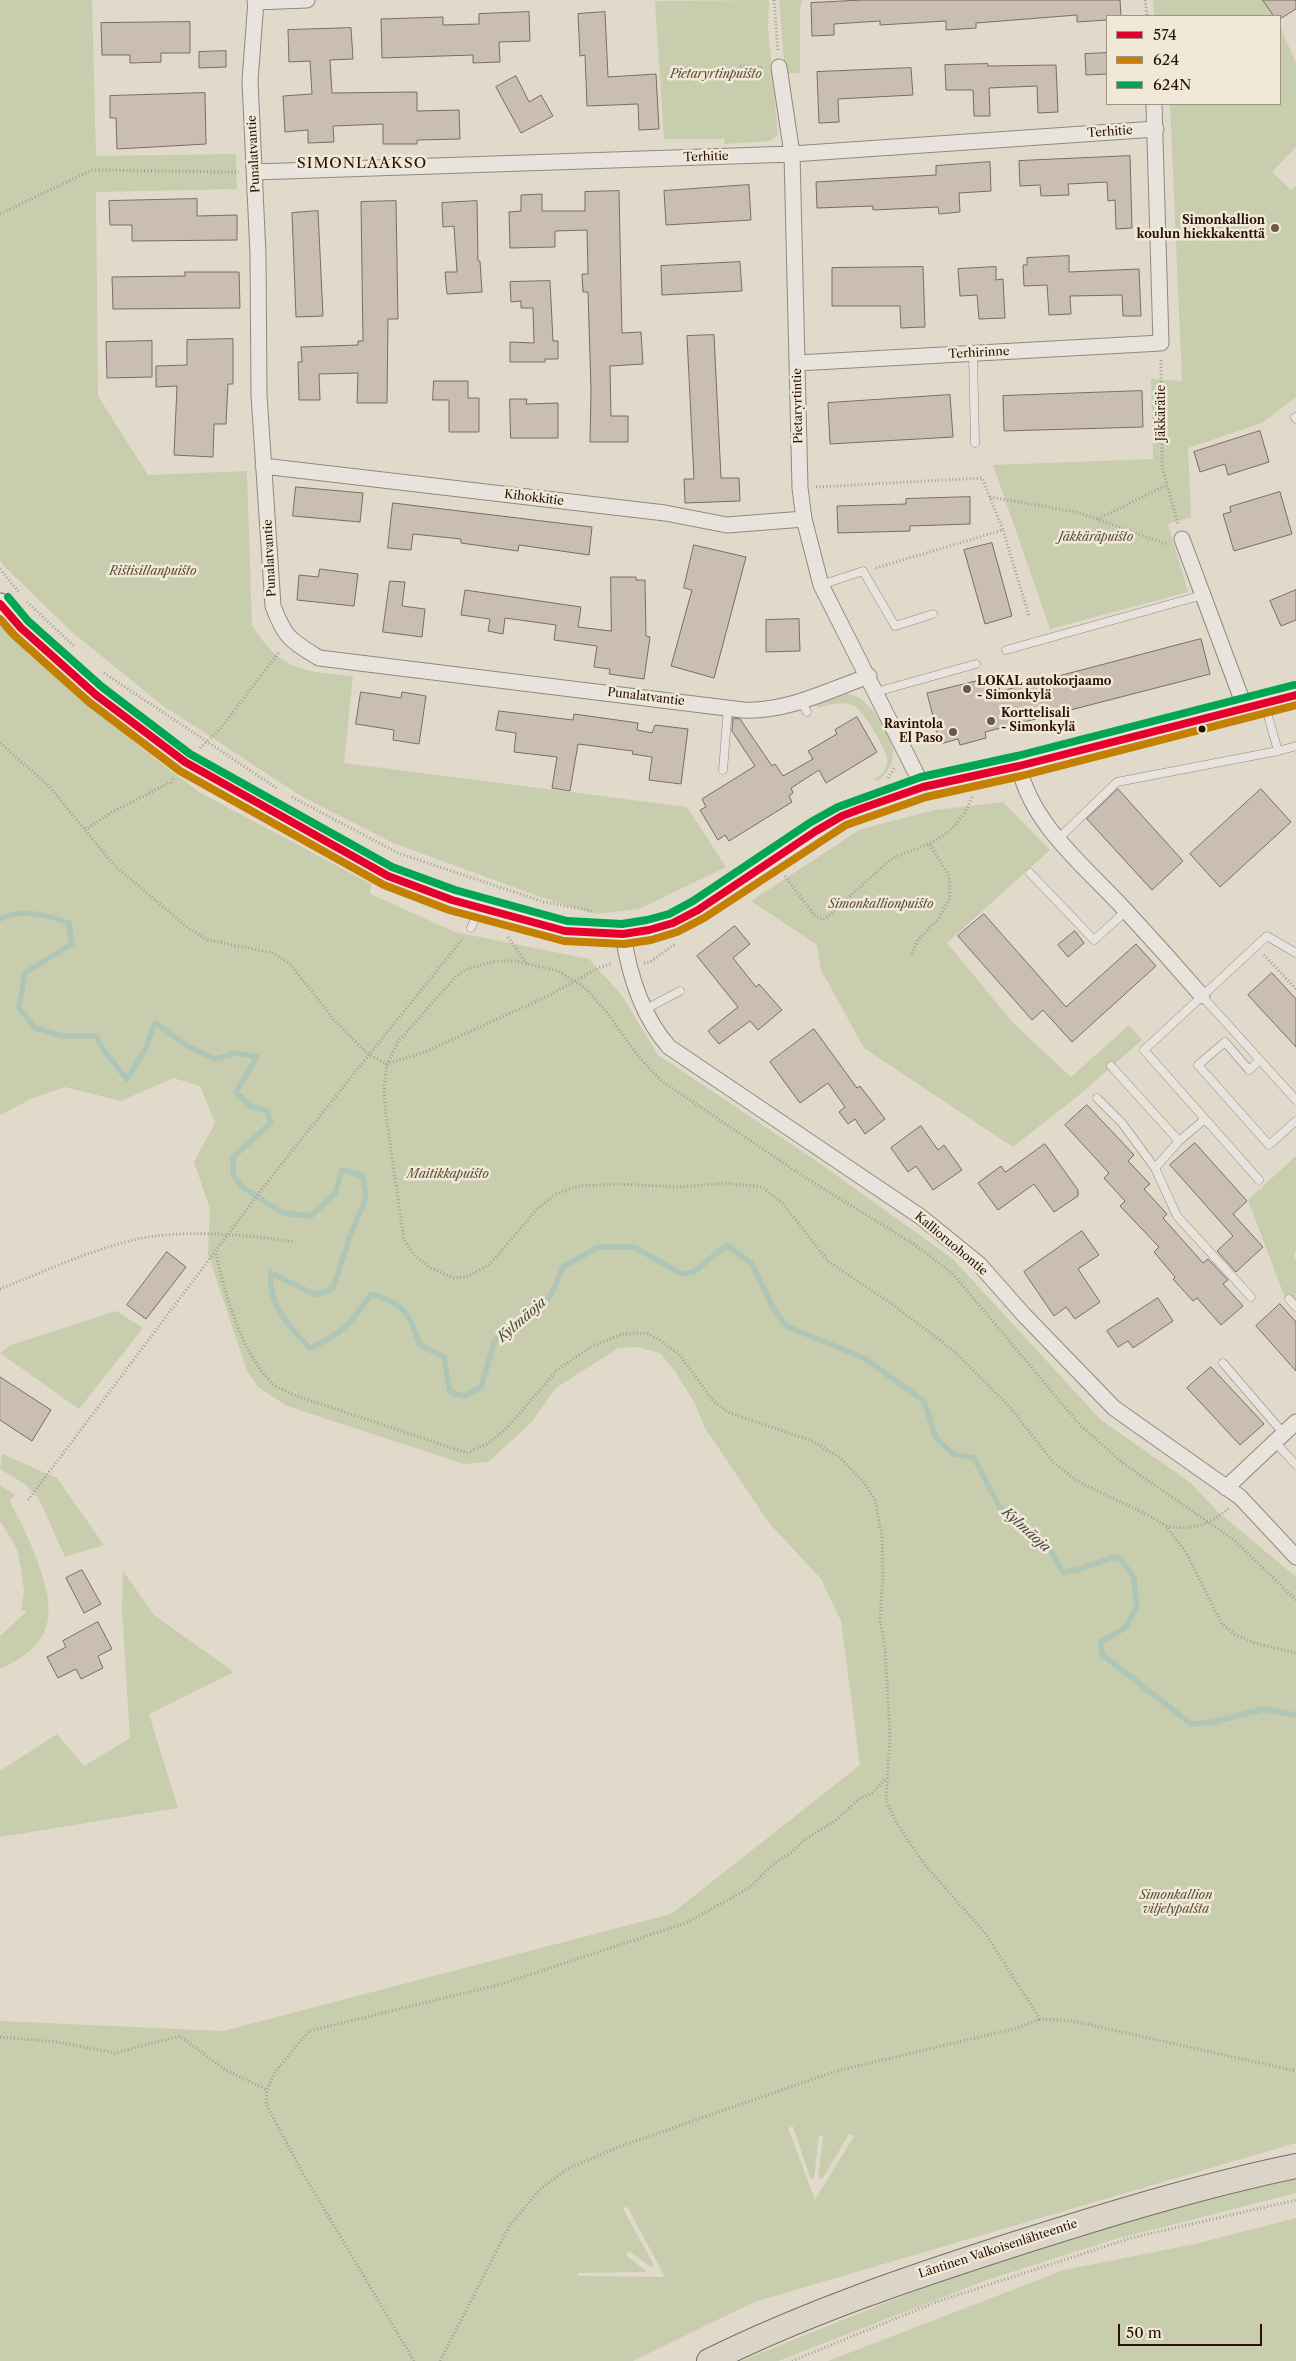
<!DOCTYPE html>
<meta charset="utf-8">
<style>
body{margin:0}
#map{position:relative;width:1296px;height:2361px;overflow:hidden;background:#e1dacb;font-family:"Libre Caslon Text",serif}
canvas{display:block}
.legend{position:absolute;left:1106px;top:15px;width:175px;height:90px;box-sizing:border-box;background:#f1e9d8;border:1px solid #a29284;margin:0;padding:6px 9px;list-style:none;font-size:15px;color:#2b1006}
.legend li{display:flex;align-items:center;gap:10px;height:25px}
.legend b{width:25px;border:1px solid #a29284}
.scale{position:absolute;left:1118px;top:2324px;width:144px;height:22px;box-sizing:border-box;border:2px solid #2b1006;border-top:0;padding-left:6px;font-size:15px;line-height:18px;white-space:nowrap;color:#2b1006;-webkit-text-stroke:4px #f1e9d8;paint-order:stroke}
</style>
<div id="map">
<canvas width="1296" height="2361"></canvas>
<ul class="legend">
<li><b style="height:6px;background:#e4002b"></b>574</li>
<li><b style="height:6px;background:#c48002"></b>624</li>
<li><b style="height:6px;background:#00a651"></b>624N</li>
</ul>
<div class="scale">50 m</div>
</div>
<script>
const ctx = document.querySelector('canvas').getContext('2d');
ctx.lineJoin = 'round';
function fillPath(path, color) { ctx.fillStyle = color; ctx.fill(path, 'evenodd'); }
function stroke(path, color, width, dash) { ctx.strokeStyle = color; ctx.lineWidth = width; ctx.lineCap = dash ? 'butt' : 'round'; ctx.setLineDash(dash || []); ctx.stroke(path); }
function label(font, color, halo, rows, align = 'center') {
  ctx.font = font + ' "Libre Caslon Text",serif'; ctx.lineWidth = 5; ctx.setLineDash([]); ctx.textBaseline = 'middle'; ctx.strokeStyle = halo; ctx.fillStyle = color; for (const [text, x, y, turn = 0] of rows) {
    ctx.save(); ctx.translate(x, y); ctx.rotate((+turn || 0) * Math.PI / 180); ctx.textAlign = isNaN(turn) ? turn : align; if (halo) ctx.strokeText(text, 0, 0); ctx.fillText(text, 0, 0); ctx.restore();
  }
}
fillPath(new Path2D(`
 M0 0H92L96 156 236 154 237 189 96 192 98 396 148 475 247 471 252 625C279 670 304 672 353 676L344 763 687 807 726 867 639 909 596 914 552 901 393 843 301 796 162 705 73 633 5 567 0 560Z
 M769 0 768 28 778 135 770 141 725 144 724 139H664L655 1Z
 M779 0H803L800 8V73H785Z
 M1153 0H1263L1274 16H1154Z
 M1280 26 1296 63V147L1272 172 1291 190 1296 186V397L1262 423 1188 448 1191 517 1168 524 1188 592 1050 629 993 465 1153 459 1151 379 1182 381 1170 104H1280Z
 M0 622 141 748 199 792 371 884 370 894 455 932 589 959 621 994 658 1055 818 1162 953 1259 1101 1420 1191 1483 1217 1511 1296 1577V2143L754 2302 633 2361H0V2021L223 2031 671 1914 860 1765 841 1621 821 1579 769 1523 705 1428 694 1402 675 1371 660 1353 636 1347 618 1348 556 1388 530 1424 488 1462 464 1464 287 1406 258 1387 247 1371 208 1254 210 1209 194 1162 215 1123 200 1086 173 1078 121 1101 65 1087 33 1098 0 1115ZM793 2126 810 2178 814 2179 819 2135 823 2136 818 2179 823 2178 849 2134 854 2136 815 2200 788 2128ZM627 2206 665 2277 578 2276V2273L647 2272 626 2255 629 2251 651 2267 654 2265 623 2209Z
 M847 694C865 693 887 728 892 744 896 758 889 774 877 781L874 779C883 775 889 767 887 757 884 746 863 709 852 705 841 701 828 705 817 708V703L825 698Z
 M1003 802 1050 850 947 943 1014 1024 1071 1077 1129 1025 1142 1040 1079 1095 1013 1147 864 1048 821 970 817 945 751 901 861 829 935 810Z
 M1296 1156V1251L1294 1253 1296 1262V1310L1285 1298 1248 1200Z
 M116 1311 143 1328 79 1409 0 1353 11 1345Z
 M2 1454 57 1478 104 1545 65 1557 39 1499 26 1485 0 1469Z
 M0 1485 15 1495 9 1501C21 1521 30 1541 38 1563 57 1615 54 1644 0 1669V1636L27 1611 21 1610 24 1591 21 1570 17 1549 0 1521Z
 M123 1571 154 1615 234 1672 149 1714 178 1808 0 1837V1771L57 1734 84 1766 130 1738 122 1609Z
 M1296 2179V2193L1112 2240 987 2280 778 2361H741C838 2322 933 2282 1032 2249 1118 2221 1207 2199 1296 2179Z
 M1296 2218V2361H828L1064 2270 1195 2244Z`), '#c8cdad');
stroke(new Path2D(`
 M0 919C22 908 47 915 69 923L72 944 25 973 19 1008 35 1028 63 1036H96L104 1051 127 1079 145 1050 155 1023 189 1047 215 1059 237 1053 257 1057 236 1092 250 1106 267 1111 271 1123 233 1157V1175L242 1187 283 1213 311 1216 335 1193 342 1170 363 1176 366 1198 350 1236 333 1288 316 1295 271 1273C267 1303 290 1328 310 1348 341 1335 352 1322 371 1294 405 1304 409 1313 420 1345L444 1357 450 1392 464 1396 481 1387 495 1340 528 1318 551 1295 563 1267 598 1247H634L682 1274 694 1272 727 1245 752 1264 772 1306 786 1326 864 1358 924 1401 936 1438 953 1454 974 1458 1000 1508 1050 1549 1063 1572 1077 1570 1114 1557 1121 1559 1134 1578 1137 1607 1125 1628 1100 1642 1103 1655 1191 1724 1214 1722 1263 1709 1296 1715`), '#afc6b6', 5.5);
const building = new Path2D(`
 M863 0H1120L1121 16H1107V20L1077 22V15L976 23V28L946 30V21L880 25V21L834 24V35L812 36 811 3Z
 M1263 0H1296V9L1280 19V16H1274Z
 M529 12 530 41 499 42 500 62 473 63V55L382 58 381 19 443 17V25L479 24V14Z
 M605 12 608 77 656 74 659 129 639 130 638 104 587 106 585 55 580 56 578 14Z
 M190 22V53H161V62L130 63V55H102L101 23Z
 M351 28 353 59 330 60 332 93 417 92V111L459 110 460 139 417 140V144H383V124L333 126 334 142 308 143V130L285 132 283 96 312 94 310 61 289 62 288 30Z
 M226 51V67L199 68V52Z
 M1107 53V74L1086 75 1085 54Z
 M988 64V66L1056 65 1058 112 1038 113 1037 86 989 88 990 116H974L973 90H946L945 65Z
 M911 68 913 95 838 99 839 122 819 123 817 72Z
 M516 76 529 102 541 95 553 116 521 133 496 87Z
 M205 93 206 144 117 149 116 118H110V96Z
 M1130 156 1132 228 1116 229 1115 200 1108 201 1107 182 1068 184 1069 195 1041 196 1040 185 1020 186 1019 161Z
 M990 162 991 191 959 193 960 212 939 214 938 207 873 210V206L817 208 816 182 936 175V166Z
 M749 185 751 220 666 225 664 191Z
 M619 191 622 333 641 332 643 364 610 366 611 416H628V442H590L591 390 588 292H583L582 274H588L587 230 555 231V247L510 248 509 212 521 211V195L542 194V211H585V192Z
 M197 199V216L237 215V240L132 241V225H110L109 201Z
 M396 201 398 319H388L387 403H357L358 373 319 374 320 400H299L298 362H302L301 347 358 345V341H363L361 202Z
 M477 201 478 261H480L482 292 447 294 445 272H457L454 226 443 227 442 203Z
 M318 211 323 316 296 317 292 213Z
 M1069 256V272L1139 269 1141 316H1123L1122 295 1070 296 1071 314 1049 315 1047 285 1024 286 1023 265H1027V258Z
 M740 262 742 291 662 295 661 266Z
 M923 267 925 327 901 328 900 306H832V268Z
 M996 267V280L1003 279 1005 318 979 319 977 295 960 296 958 269Z
 M185 272H239L240 308 113 309 112 277 185 276Z
 M550 281 553 341H558V359H545V362H510V342L534 343 533 308H521V301L511 302 510 282Z
 M714 335 721 478H739L740 501 685 503 684 479H694L687 336Z
 M233 339V384H228L226 424H214L213 457 174 455 177 386 156 387V366L187 365V340Z
 M152 341V377L107 378 106 342Z
 M434 381H468V398H479V432H449V400H433Z
 M1142 391 1143 427 1004 431 1003 396Z
 M950 395 953 437 830 444 828 403Z
 M510 399H527L526 404 558 403V438H511Z
 M1260 431 1269 462 1228 475 1225 464 1200 472 1194 452Z
 M296 487 363 493 360 522 293 516Z
 M1280 492 1292 534 1234 551 1223 514 1231 512 1230 507Z
 M970 497V524L910 526V531L838 533 837 506 906 504V499Z
 M393 503 592 527 589 555 519 545 518 551 461 543V539L413 534 411 550 388 548Z
 M992 543 1012 616 985 624 964 550Z
 M694 545 746 557 714 678 671 666 692 590 684 588Z
 M320 569 358 574 354 606 297 600 299 575 318 577Z
 M611 577H636V580H645L646 636 650 637 644 679 609 674 610 669 594 667 597 646 554 640 556 625 505 618 503 634 488 631 490 619 461 615 465 590 581 607 578 627 611 631Z
 M390 581 405 582 402 606 425 609 422 637 383 632Z
 M1296 590V620L1281 626 1270 601Z
 M799 619 800 651 766 652V620Z
 M1201 639 1210 674 985 732 986 738 960 745 958 739 940 744 927 693 996 676 1000 691Z
 M361 692 401 698 402 692 426 696 419 744 393 740 394 730 356 724Z
 M499 711 573 720 574 714 638 723 637 730 652 733 655 725 688 729 681 784 649 780 652 757 632 754 633 751 578 744 570 791 552 788 557 757 514 752 516 733 496 730Z
 M857 717 877 752 826 783 819 770 791 788 793 793 789 796 792 802 729 841 725 835 718 840 700 810 706 807 702 799 755 766 732 731 733 718 740 719 772 766 775 764 783 776 813 759 808 751 837 734 835 730Z
 M1118 789 1183 861 1152 890 1087 819Z
 M1261 789 1291 822 1220 887 1190 854Z
 M984 914 1066 1007 1136 944 1156 966 1072 1042 1043 1010 1032 1020 958 936Z
 M735 926 750 944 733 958 756 987 759 984 782 1010 758 1030 750 1021 719 1044 708 1031 738 1007 697 956Z
 M1075 931 1084 943 1068 957 1058 945Z
 M1272 973 1296 999V1047L1248 995Z
 M814 1029 857 1088 860 1086 885 1119 865 1134 855 1119 848 1124 839 1112 845 1107 828 1083 800 1103 770 1062Z
 M1087 1105 1134 1155 1128 1161 1150 1184 1144 1189 1167 1214 1163 1218 1203 1263 1208 1259 1228 1280 1223 1284 1243 1306 1221 1325 1197 1298 1193 1301 1173 1279 1175 1277 1154 1252 1159 1247 1120 1206 1125 1201 1104 1178 1109 1173 1065 1125Z
 M921 1126 938 1150 944 1145 962 1170 933 1190 916 1166 908 1172 891 1148Z
 M1195 1143 1247 1201 1233 1214 1263 1247 1236 1272 1217 1251 1233 1236 1170 1165Z
 M1045 1144 1078 1190V1196L1054 1212 1034 1184 998 1210 978 1183 1001 1166 1005 1172Z
 M1082 1231 1099 1255 1078 1269 1100 1302 1075 1319 1066 1307 1054 1316 1024 1272Z
 M167 1252 186 1267 146 1319 127 1305Z
 M1158 1298 1173 1321 1133 1348 1128 1341 1118 1347 1107 1331Z
 M1280 1304 1296 1322V1371L1256 1326Z
 M1211 1367 1264 1424 1240 1445 1187 1388Z
 M0 1377 51 1410 32 1441 0 1420Z
 M82 1570 101 1604 84 1613 66 1578Z
 M98 1622 112 1649 98 1656 103 1668 81 1679 76 1669 58 1678 47 1657 66 1647 63 1641Z`);
fillPath(building, '#cabdb1');
stroke(building, '#766e65', 1);
const lane = new Path2D(`
 M973 354 975 443
 M1295 417 1296 419
 M821 585 863 571 895 626 933 614
 M1006 650 1203 595
 M876 692 976 664
 M801 701 807 712
 M1265 705 1278 751 1296 746
 M723 770 728 707
 M1059 838 1117 782 1278 751
 M1030 873 1094 940 1126 911
 M471 928 479 910
 M1202 996 1296 1100
 M644 1010 680 991
 M1260 1060 1249 1070 1225 1042 1198 1065 1269 1145 1296 1121
 M1111 1066 1179 1141 1205 1119
 M1097 1098 1122 1123 1155 1168 1177 1216 1251 1297
 M1155 1168 1179 1141
 M1259 1180 1144 1050 1267 936 1296 953
 M1289 1299 1296 1307
 M1223 1363 1284 1434
 M1275 1442 1296 1465`);
const street = new Path2D(`
 M256 0 250 81 258 255 259 395 273 606C285 638 290 640 319 658L743 710C787 712 827 691 869 676
 M255 2 307 0
 M779 67 792 154 800 488 804 519 821 585 923 787
 M255 172 792 154 1156 129
 M797 363 1161 343 1154 104
 M263 466 665 513 727 525 804 519
 M1182 539 1245 708
 M1019 766C1031 825 1087 868 1126 911 1152 939 1177 967 1202 996
 M623 934C629 975 641 1015 669 1047L921 1217 979 1264 1024 1315 1114 1408 1240 1497 1296 1557
 M1226 1488 1296 1422`);
const secondary = new Path2D(`
 M0 604 21 628 96 695 185 762 388 876 452 900 565 931 623 934 649 930 673 923 698 910 816 831 842 816 863 808 923 787 1019 766 1296 695`);
const primary = new Path2D(`
 M709 2361C806 2313 909 2278 1012 2245 1106 2215 1200 2186 1296 2166`);
stroke(lane, '#90897f', 9);
stroke(street, '#90897f', 17);
stroke(secondary, '#766e65', 23);
stroke(primary, '#766e65', 26);
stroke(new Path2D(`
 M774 0 778 52
 M1145 0 1147 16
 M740 66 763 67
 M0 214 92 170 239 172
 M1161 360 1162 466 1178 524
 M816 487 982 478 1003 530
 M990 497 1077 512 1166 544
 M1098 519 1167 485
 M876 568 1003 530 1029 616
 M0 569 19 592
 M27 602 74 646
 M104 673 278 789
 M0 743 48 785 114 865 188 928 208 940 273 953 290 964 336 1022 368 1054 387 1064 425 1052 548 996 598 968 611 964
 M200 748 220 729 280 651
 M888 778 895 767
 M292 797 398 853 544 902 593 911
 M85 830 112 812 171 782 174 777
 M785 876 814 915 822 920 825 919 890 860C901 853 914 851 926 845 949 835 964 820 972 796
 M508 937 527 964
 M912 954 918 940 939 918 950 898 949 876 929 843
 M1264 955 1296 989
 M644 963 650 962 675 944
 M216 1254C225 1294 242 1355 273 1384 279 1389 290 1393 297 1396L467 1453 487 1444 504 1431 558 1369 591 1347 622 1334 647 1333 661 1341 679 1354 713 1401 730 1413 812 1441 839 1457 862 1480 875 1500 882 1537 883 1577 880 1621 885 1647 890 1736 886 1801 896 1822 925 1865 985 1933 1040 2019 1073 2021 1296 2071
 M0 1289C43 1272 88 1251 133 1240 179 1229 247 1234 293 1242
 M28 1500 275 1172 463 938
 M1166 1526C1191 1530 1209 1526 1229 1508
 M1296 1600 1234 1540 1124 1464 1080 1425 952 1273 915 1245 806 1178 660 1080 638 1056 605 1010 584 987 558 971 515 961H495L465 970 456 976 398 1042 387 1064 384 1085 385 1108 404 1240 414 1255 431 1268 453 1278 466 1277 489 1265 538 1208 556 1194 578 1186 618 1184 681 1187 725 1183 762 1187 783 1204 829 1262 889 1302 954 1351 1008 1405 1054 1463 1077 1481 1152 1517 1166 1526 1185 1551 1222 1624 1236 1635 1258 1644 1296 1653
 M0 2037 57 2042 115 2053 180 2036 224 2069 267 2090
 M414 2361 301 2170 266 2104 267 2090 275 2072 309 2031 502 1984 686 1923 749 1888 771 1866 793 1851 804 1840 835 1821 859 1799 872 1793 886 1779
 M440 2361 509 2227 539 2190 567 2169 621 2146 836 2071 1017 2028 1040 2019
 M792 2361 936 2302 1131 2238 1296 2200`), '#a39e97', 3, [1, 2.5]);
stroke(lane, '#e8e4dd', 8);
stroke(street, '#e8e4dd', 15);
stroke(secondary, '#e8e4dd', 21);
stroke(primary, '#dbd4c8', 24);
stroke(new Path2D(`
 M0 604 21 628 96 695 185 762 388 876 452 900 565 931 623 934 649 930 673 923 698 910 816 831 842 816 863 808 923 787 1019 766 1296 695`), '#e4002b', 8);
stroke(new Path2D(`
 M0 619 14 635 89 702 180 771 384 885 449 910 564 941 624 944 651 940 677 932 704 918 846 825 926 797 1021 776 1296 705`), '#c48002', 8);
stroke(new Path2D(`
 M8 597 28 621 102 687 190 754 392 867 455 890 567 921 622 924 647 920 669 914 693 901 811 822 838 807 860 799 921 777 1017 756 1294 685`), '#00a651', 8);
for (const [x, y, r, color] of [
 [1275,228,5,"#6b574b"],
 [967,689,5,"#6b574b"],
 [991,721,5,"#6b574b"],
 [1202,729,4.5,"#2b1006"],
 [953,732,5,"#6b574b"]
]) { const dot = new Path2D(); dot.arc(x, y, r, 0, 2 * Math.PI); ctx.fillStyle = color; ctx.fill(dot); stroke(dot, '#f1e9d8', 2); }
label('italic 12px', '#5b4e38', '#f1e9d8', [
 ["Pietaryrtinpuisto",716,75],
 ["Jäkkäräpuisto",1096,538],
 ["Ristisillanpuisto",153,572],
 ["Simonkallionpuisto",881,905],
 ["Maitikkapuisto",448,1175],
 ["Simonkallion",1176,1896],
 ["viljelypalsta",1176,1910]
]);
label('12px', '#2b1006', '#f1e9d8', [
 ["Terhitie",1110,132,-4],
 ["Punalatvantie",254,154,-93],
 ["Terhitie",706,157,-2],
 ["Terhirinne",979,353,-3],
 ["Pietaryrtintie",798,406,-91],
 ["Jäkkärätie",1162,413,-90],
 ["Kihokkitie",534,498,7],
 ["Punalatvantie",270,558,-93],
 ["Punalatvantie",646,697,7],
 ["Kallioruohontie",951,1244,40],
 ["Läntinen Valkoisenlähteentie",998,2249,-18]
]);
label('bold 12px', '#2b1006', '#f1e9d8', [
 ["Simonkallion",1265,221],
 ["koulun hiekkakenttä",1265,235],
 ["LOKAL autokorjaamo",977,682,"left"],
 ["- Simonkylä",977,696,"left"],
 ["Korttelisali",1001,714,"left"],
 ["- Simonkylä",1001,728,"left"],
 ["Ravintola",943,725],
 ["El Paso",943,739]
], 'right');
label('italic 14px', '#524d40', '#f1e9d8', [
 ["Kylmäoja",522,1320,-41],
 ["Kylmäoja",1026,1530,42]
]);
ctx.letterSpacing = '1px';
label('15px', '#2b1006', '#f1e9d8', [
 ["SIMONLAAKSO",362,164]
]);
ctx.letterSpacing = '0px';
</script>
